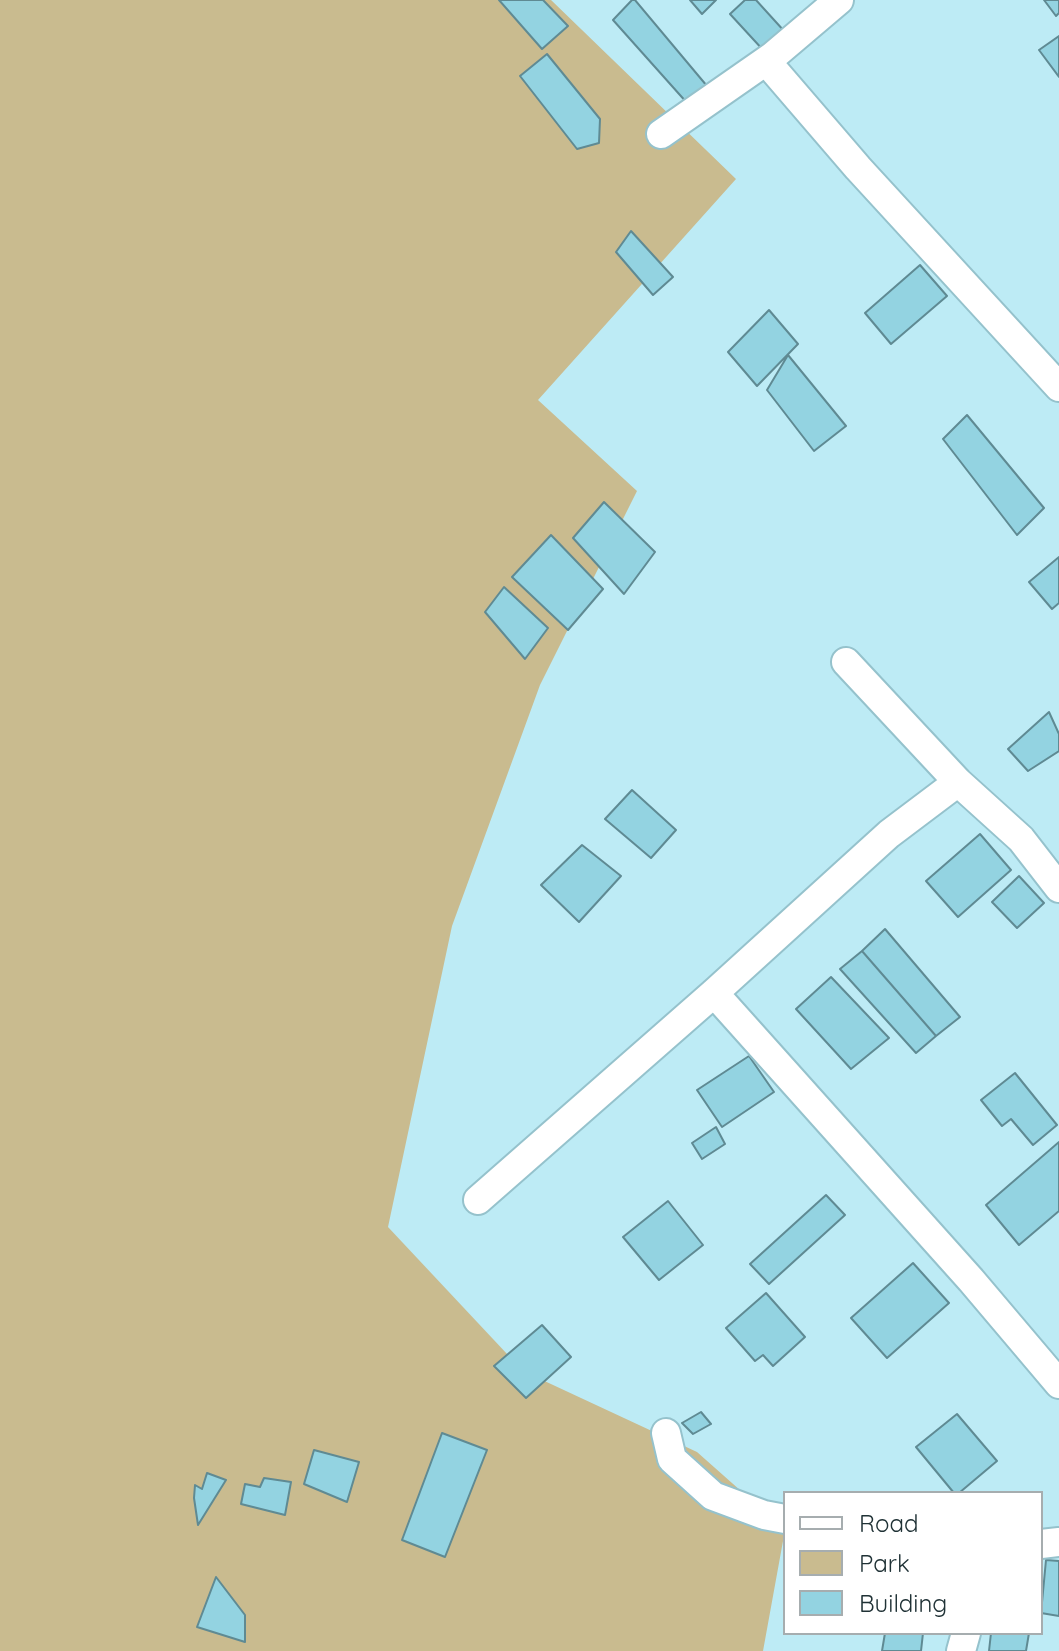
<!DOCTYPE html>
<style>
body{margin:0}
#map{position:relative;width:1059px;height:1651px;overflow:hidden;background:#bdebf5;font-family:Quicksand,sans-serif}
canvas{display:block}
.legend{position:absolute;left:783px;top:1491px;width:260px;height:144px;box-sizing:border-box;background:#fff;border:2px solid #a6adaf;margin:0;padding:10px 14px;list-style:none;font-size:24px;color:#203236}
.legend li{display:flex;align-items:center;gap:16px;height:40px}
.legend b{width:40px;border:2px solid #a6adaf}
</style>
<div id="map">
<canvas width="1059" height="1651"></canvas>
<ul class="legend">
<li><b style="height:10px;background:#fff"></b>Road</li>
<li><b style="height:22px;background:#c9bb8f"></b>Park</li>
<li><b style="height:22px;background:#93d3e1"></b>Building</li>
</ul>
</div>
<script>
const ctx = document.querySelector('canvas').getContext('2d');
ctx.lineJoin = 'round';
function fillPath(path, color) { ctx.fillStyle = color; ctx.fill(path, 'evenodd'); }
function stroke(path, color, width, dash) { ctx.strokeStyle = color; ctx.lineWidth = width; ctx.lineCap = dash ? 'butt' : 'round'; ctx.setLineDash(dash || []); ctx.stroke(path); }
fillPath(new Path2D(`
 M0 0H551L736 179 538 400 637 491 540 685 452 926 388 1227 523 1371 697 1452 785 1530 763 1651H0Z`), '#c9bb8f');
const building = new Path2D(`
 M499 0H543L568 26 542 49Z
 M632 0H635L707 86 688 104 613 20Z
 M690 0H716L702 14Z
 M745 0H756L785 32 764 51 730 14Z
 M1044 0H1059V13L1056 16Z
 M1059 36V77L1039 50Z
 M547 54 600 119 599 143 577 149 520 76Z
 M631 231 673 277 653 295 616 252Z
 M920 265 947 296 891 344 865 313Z
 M769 310 798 344 757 386 728 352Z
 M788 355 846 426 814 451 767 390Z
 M967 415 1044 508 1017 535 943 439Z
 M604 502 655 552 624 594 573 538Z
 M551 535 603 589 568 630 512 577Z
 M1059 557V603L1052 609 1029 582Z
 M504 587 548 628 525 659 485 612Z
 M1049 712 1059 734V751L1028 771 1008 749Z
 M632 790 676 830 651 858 605 819Z
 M980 834 1011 870 958 917 926 881Z
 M582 845 621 876 579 922 541 885Z
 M1019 876 1044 903 1017 928 992 902Z
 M885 929 960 1017 936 1036 862 951Z
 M862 951 936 1036 916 1053 840 969Z
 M831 977 889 1038 851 1069 796 1009Z
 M749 1056 774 1092 722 1127 697 1090Z
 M1015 1073 1057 1125 1033 1145 1011 1119 1002 1126 981 1100Z
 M716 1127 725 1144 702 1159 692 1143Z
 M1059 1142V1211L1019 1245 986 1205Z
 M826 1195 845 1215 769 1284 750 1264Z
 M668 1201 703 1245 659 1280 623 1237Z
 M913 1263 949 1303 887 1358 851 1318Z
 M766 1293 805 1337 773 1366 763 1355 755 1361 726 1328Z
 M542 1325 571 1357 526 1398 494 1366Z
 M701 1412 711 1424 693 1434 682 1423Z
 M957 1414 997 1461 959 1493H954L916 1447Z
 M442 1433 487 1450 445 1557 402 1540Z
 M314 1450 359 1462 347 1502 304 1484Z
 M207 1473 226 1480 198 1525 194 1498 195 1485 202 1489Z
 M264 1478 291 1482 285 1515 241 1504 245 1484 260 1487Z
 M1046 1560 1059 1561V1616L1041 1613Z
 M216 1577 245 1615V1642L197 1627Z
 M885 1633H923L921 1651H882Z
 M991 1633H1029L1026 1651H989Z`);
fillPath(building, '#93d3e1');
stroke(building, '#5f8a93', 2);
const minor = new Path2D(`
 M766 61 858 168 1059 387
 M661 134 773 56 839 0
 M846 662 958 782 1021 839 1059 888
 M714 993 971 1280 1059 1384
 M478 1200 714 993 889 834 958 782
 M666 1433 672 1459 713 1496 764 1515 785 1519
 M1041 1544 1059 1542
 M961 1651 966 1633`);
stroke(minor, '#95c2cc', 32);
stroke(minor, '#fff', 28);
</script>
